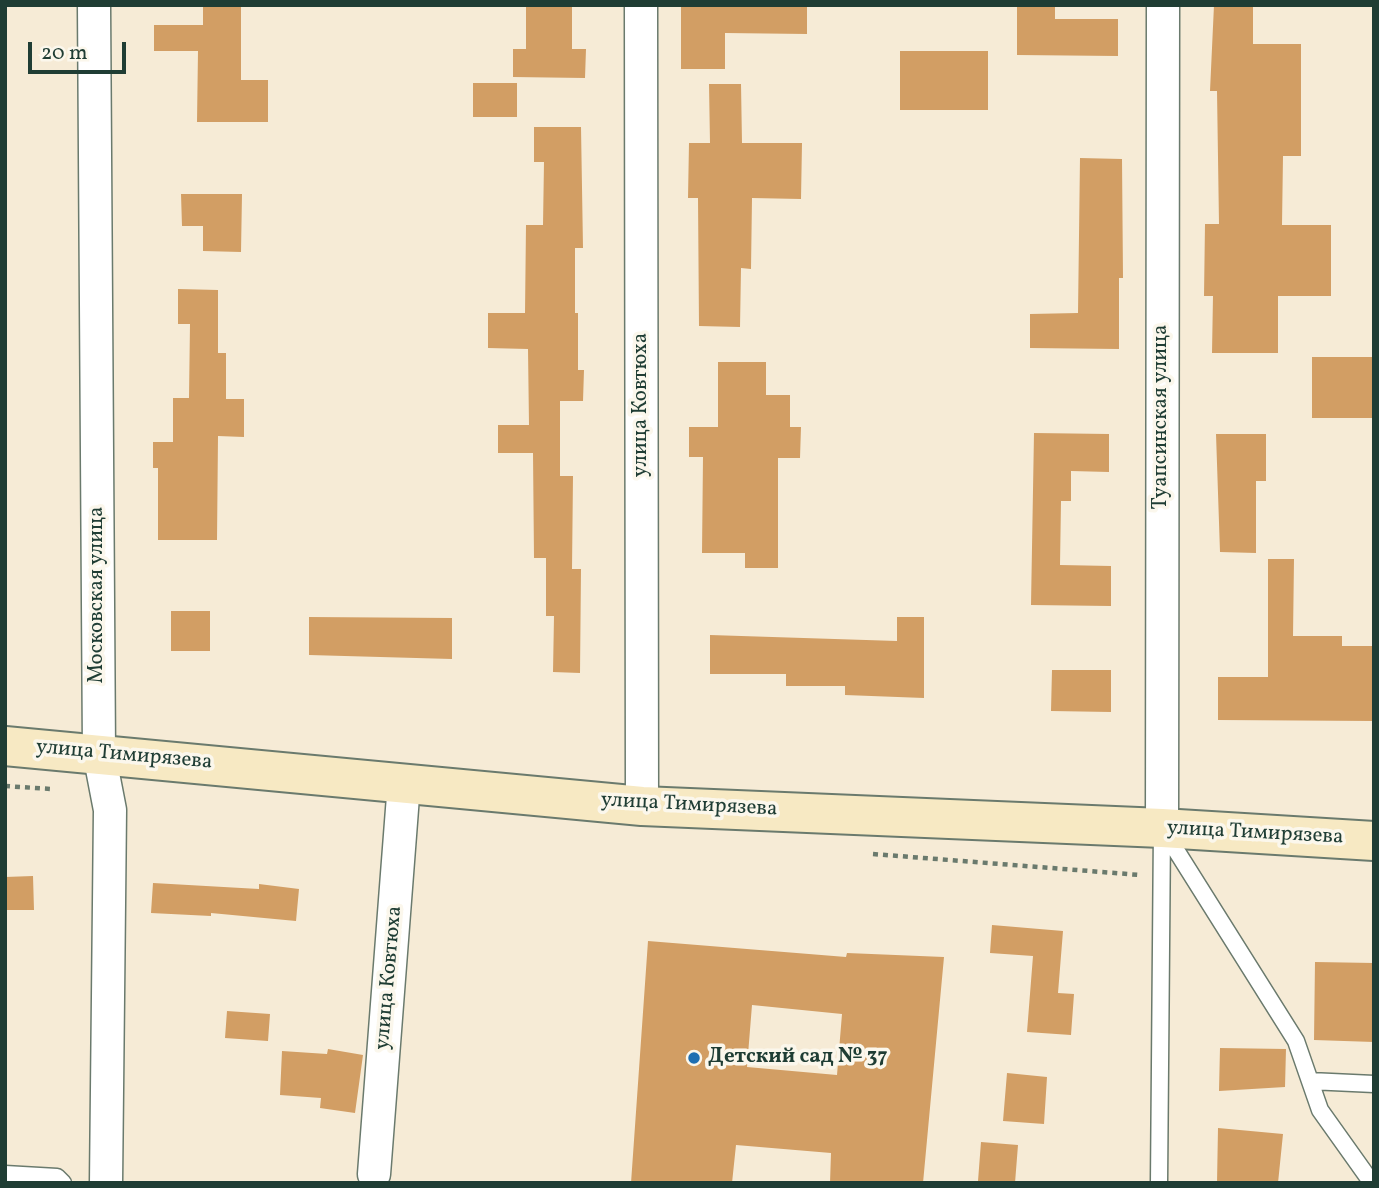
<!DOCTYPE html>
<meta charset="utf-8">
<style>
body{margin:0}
#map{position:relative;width:1379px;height:1188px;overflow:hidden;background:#f6ebd6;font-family:Vollkorn,serif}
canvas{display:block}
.frame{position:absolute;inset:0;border:7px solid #1f3d34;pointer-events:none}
.scale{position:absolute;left:28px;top:42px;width:98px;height:32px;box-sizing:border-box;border:4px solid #1f3d34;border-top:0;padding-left:9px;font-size:21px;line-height:24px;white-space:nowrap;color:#1f3d34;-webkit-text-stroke:5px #fbf7ec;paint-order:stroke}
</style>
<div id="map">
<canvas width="1379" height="1188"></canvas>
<div class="frame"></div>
<div class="scale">20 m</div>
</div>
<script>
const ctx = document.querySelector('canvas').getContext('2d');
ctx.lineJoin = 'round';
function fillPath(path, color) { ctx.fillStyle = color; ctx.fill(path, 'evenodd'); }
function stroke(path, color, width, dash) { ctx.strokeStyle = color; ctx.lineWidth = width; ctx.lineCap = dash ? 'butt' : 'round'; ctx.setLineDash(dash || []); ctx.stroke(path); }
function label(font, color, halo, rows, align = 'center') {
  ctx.font = font + ' Vollkorn,serif'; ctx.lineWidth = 7; ctx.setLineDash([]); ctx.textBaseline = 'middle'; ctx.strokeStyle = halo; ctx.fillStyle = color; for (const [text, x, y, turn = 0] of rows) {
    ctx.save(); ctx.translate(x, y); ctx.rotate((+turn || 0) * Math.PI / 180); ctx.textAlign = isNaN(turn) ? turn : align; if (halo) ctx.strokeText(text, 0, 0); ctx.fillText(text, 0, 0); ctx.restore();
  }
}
fillPath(new Path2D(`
 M203 5H241V80H268V122H197L198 51H154V25H203Z
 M526 5H572V49H586L585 78 513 77V49H526Z
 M681 5H807V34L725 33V69H681Z
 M1017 5H1055V19H1118V56L1017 55Z
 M1214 5H1253V44H1301V156H1283L1282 225H1331V296H1278V353H1212L1213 296H1204L1205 224H1219L1217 91H1210Z
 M900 51H988V110H900Z
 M473 83H517V117H473Z
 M709 84H741L742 143H802L801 199 752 198 751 269 741 268 740 327 699 326 698 198H688L689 143H710Z
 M534 127H581L583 248H575V313H578V370H584L583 401H560V476H573L572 569H581L580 673 553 672 554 616H546V558H534L533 453H498V425H529L528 349 488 348V313H525L526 225H543L544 162H534Z
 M1080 158 1122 159 1123 278H1119V349L1030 348V314L1078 313Z
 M181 194H242L241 252 203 251V226H182Z
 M178 289 218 290V353H226V399H244V437L218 436 217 540H158V468H153V442H173V398H189L190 324H178Z
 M1312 357H1374V418H1312Z
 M718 362H766V395H790V427H801L800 458H778V568H745V553H702L703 457H689V427H718Z
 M1034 433 1109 434V472L1071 471V501H1061L1060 565 1111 566V606L1031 605Z
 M1216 434H1266V481H1256V553L1220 552Z
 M1268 559H1294L1293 636H1342V646H1374V721L1218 720V677H1268Z
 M171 611H210V651H171Z
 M309 617 452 618V659L309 655Z
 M897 617H924V698L845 695V686H786V674H710V635L897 641Z
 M1052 670H1111V712L1051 711Z
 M33 876 34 910H6L5 877Z
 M153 883 259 889V884L299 889 296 921 211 913V916L151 913Z
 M992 925 1063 931 1058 993 1074 994 1071 1035 1027 1032 1033 956 990 953Z
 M648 941 846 957 847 953 944 957 923 1183H830L831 1153 736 1145 732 1183H631ZM752 1005 842 1014 837 1075 747 1067Z
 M1315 962 1374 963V1042L1314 1040Z
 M227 1011 270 1014 268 1041 225 1038Z
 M1220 1048 1286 1049 1285 1087 1219 1091Z
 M328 1049 363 1055 355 1113 320 1108 321 1098 280 1095 282 1051 327 1054Z
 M1007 1073 1047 1077 1044 1124 1003 1121Z
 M1218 1128 1283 1134 1278 1183H1217Z
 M981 1142 1018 1145 1015 1183 978 1181Z`), '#d29e64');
const lane = new Path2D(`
 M1164 831 1296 1041 1320 1110 1372 1183
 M1310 1081 1374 1084
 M5 1174 57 1177 63 1183
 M1159 1183 1162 828`);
const street = new Path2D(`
 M94 5 99 753 110 810 106 1183
 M641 5 642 806
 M1162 828 1163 5
 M374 1174 404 783`);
const secondary = new Path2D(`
 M5 746 642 806 1162 828 1374 841`);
stroke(lane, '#6a7a6d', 19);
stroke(street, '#6a7a6d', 35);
stroke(secondary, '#6a7a6d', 42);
stroke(new Path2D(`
 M5 786 51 789
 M873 854 1140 875`), '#6a7a6d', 4.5, [5, 5]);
stroke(lane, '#fff', 16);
stroke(street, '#fff', 32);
stroke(secondary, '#f7e9c3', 38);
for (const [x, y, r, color] of [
 [694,1058,7,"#1f6fb2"]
]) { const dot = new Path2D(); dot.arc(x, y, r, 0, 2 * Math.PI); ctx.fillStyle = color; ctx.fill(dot); stroke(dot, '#fbf7ec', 2.5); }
label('21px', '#1f3d34', '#fbf7ec', [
 ["улица Ковтюха",642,405,-90],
 ["Туапсинская улица",1162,417,-90],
 ["Московская улица",98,595,-90],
 ["улица Тимирязева",124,756,5],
 ["улица Тимирязева",689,806,3],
 ["улица Тимирязева",1255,834,3],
 ["улица Ковтюха",390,978,-85]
]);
label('bold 21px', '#1f3d34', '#fbf7ec', [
 ["Детский сад № 37",708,1058]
], 'left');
</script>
